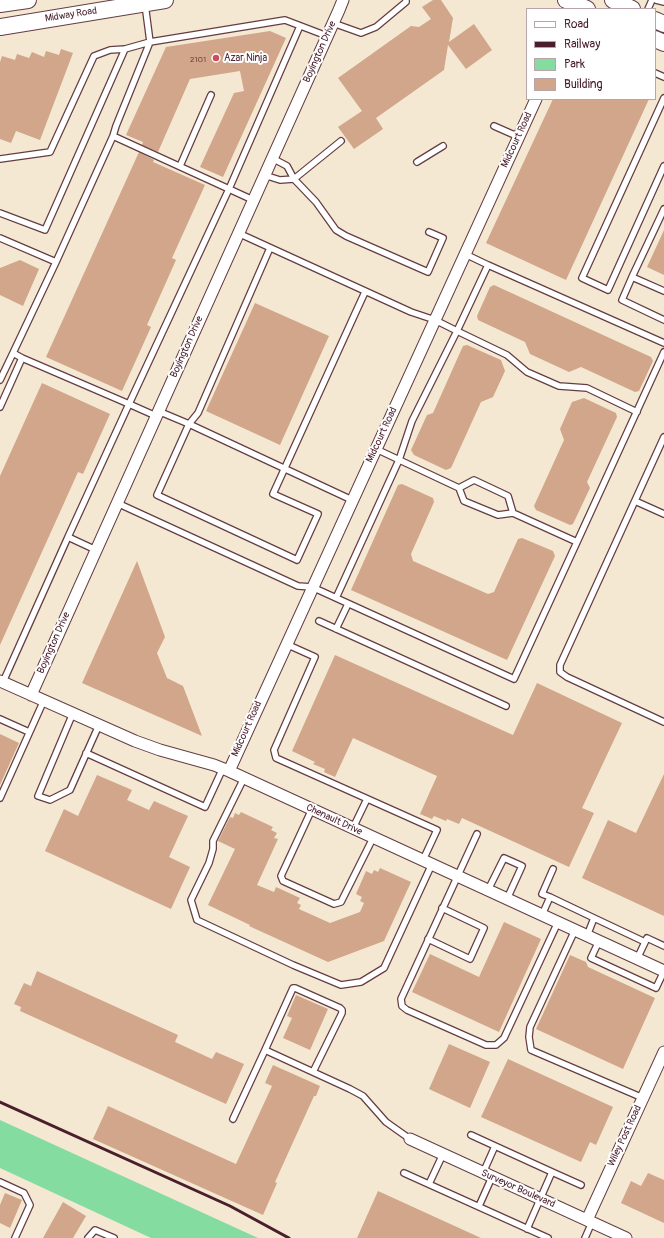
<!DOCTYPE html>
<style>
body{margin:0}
#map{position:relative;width:664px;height:1238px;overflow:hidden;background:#f4e8d2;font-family:Pangolin,sans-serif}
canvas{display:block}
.legend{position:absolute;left:526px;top:8px;width:130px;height:92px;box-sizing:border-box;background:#fff;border:1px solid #b7a5aa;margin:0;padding:5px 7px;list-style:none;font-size:12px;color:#4a1f2b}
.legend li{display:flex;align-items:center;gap:8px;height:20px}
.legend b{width:20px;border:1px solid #b7a5aa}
</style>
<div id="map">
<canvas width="664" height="1238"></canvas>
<ul class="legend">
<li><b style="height:5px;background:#fff"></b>Road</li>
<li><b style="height:5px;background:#4a1f2b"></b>Railway</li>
<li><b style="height:11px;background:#85dca0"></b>Park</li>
<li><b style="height:11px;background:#d1a68a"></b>Building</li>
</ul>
</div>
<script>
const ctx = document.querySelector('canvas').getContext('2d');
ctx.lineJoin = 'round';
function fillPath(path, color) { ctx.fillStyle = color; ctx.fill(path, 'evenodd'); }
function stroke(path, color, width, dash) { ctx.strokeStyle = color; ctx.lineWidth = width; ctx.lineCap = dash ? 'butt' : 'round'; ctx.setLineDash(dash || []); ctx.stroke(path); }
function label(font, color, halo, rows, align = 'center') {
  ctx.font = font + ' Pangolin,sans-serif'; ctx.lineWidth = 4; ctx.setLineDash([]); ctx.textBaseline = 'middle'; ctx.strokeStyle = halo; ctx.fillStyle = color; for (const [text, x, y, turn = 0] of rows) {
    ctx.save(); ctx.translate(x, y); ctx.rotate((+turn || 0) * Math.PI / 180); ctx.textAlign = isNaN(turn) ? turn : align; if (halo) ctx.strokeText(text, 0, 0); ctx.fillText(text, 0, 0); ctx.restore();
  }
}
fillPath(new Path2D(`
 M0 1120 258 1238H151L0 1168Z`), '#85dca0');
fillPath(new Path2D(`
 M433 0H441L453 18 449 42 474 24 492 50 466 69 448 45 444 70 376 118 383 129 354 149 338 127 362 111 338 78 411 26 419 27 431 19 422 7Z
 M270 31 286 38 223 177 200 167 234 93 244 91 240 71 190 79 158 152 142 145 143 142 126 135 166 47Z
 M61 49 73 53 40 140 16 131 11 143 0 139V62L2 56 15 60 17 54 29 58 32 52 44 57 46 51 59 55Z
 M553 99H649L566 280 486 243Z
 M139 152 154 160 153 162 205 185 172 258 176 260 147 325 151 327 122 391 46 357Z
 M664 230V275L647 267Z
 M20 260 39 269 23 306 0 295V268Z
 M494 285 651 357 653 361 639 391 635 392 581 367 569 372 530 354 525 342 478 320 477 316 490 287Z
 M255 303 329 336 280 445 206 411Z
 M467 345 501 360 505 371 493 397 481 402 451 468 446 470 414 455 411 450 427 415 433 413 463 346Z
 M42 383 110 414 83 474 78 472 0 645V476Z
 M584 398 616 413 617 417 587 482 590 488 573 524 570 525 536 510 534 506 564 440 560 429 572 402Z
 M402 484 433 498 434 502 411 554 413 561 488 594 494 592 518 539 522 538 553 551 555 556 507 660 351 590 398 485Z
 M137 561 165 637 157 653 167 678 183 686 202 736 82 683Z
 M335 655 513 735 537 683 622 723 582 808 594 813 569 867 462 818 459 824 447 819 446 821 434 816 432 819 420 814 437 776 353 738 335 777 324 772 325 769 313 764 315 762 292 751Z
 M0 734 19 743 0 785Z
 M664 774V916L582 878 608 820 636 833Z
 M97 775 132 790 127 800 149 810 154 801 188 816 169 857 190 867 171 909 45 851 64 809 78 816Z
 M241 812 273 827 271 830 277 833 274 838 278 839 257 885 274 892 276 887 300 898 297 903 301 905 299 909 330 923 360 912 364 903 360 901 362 897 356 894 366 871 372 874 374 870 378 872 380 868 411 882 384 941 328 962 249 926 250 925 208 905 235 849 218 841 230 817 233 818 235 813 239 815Z
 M504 922 541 939 499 1032 412 992 430 954 479 977Z
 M570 955 586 962 588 967 655 998 623 1069 536 1029Z
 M37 971 178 1035 175 1042 212 1059 216 1052 244 1064 226 1104 20 1011 21 1007 14 1004 24 983 31 986Z
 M296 995 328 1009 310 1050 283 1038 292 1018 287 1016Z
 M449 1044 490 1062 470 1108 429 1089Z
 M508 1059 613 1107 596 1145 590 1142 581 1162 481 1117Z
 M273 1065 320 1086 316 1096H314L275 1182 277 1183 263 1215 93 1139 108 1106 236 1164 272 1086 265 1083Z
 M648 1173 664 1180V1223L621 1203 631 1181 641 1186Z
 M378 1191 481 1238H357Z
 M5 1193 22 1200 10 1228 0 1223V1205Z
 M63 1202 86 1216 73 1238H43Z`), '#d1a68a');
const service = new Path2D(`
 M656 0 664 2
 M145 4 150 42 285 20 327 36
 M648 9 652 0
 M333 23 361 33 376 27 406 2V0
 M655 73 664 77
 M664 98 582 278 608 290 664 166
 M494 126 519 137
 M113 136 116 126 150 42
 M272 158 287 166 294 179 316 202 336 230 346 236 428 272 443 238 429 232
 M0 159 50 152 94 56 110 50 125 49
 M417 162 443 146
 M180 166 211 95
 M264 175 280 180 294 179 341 141
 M253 200 229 189 300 26
 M664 209 632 277 664 291
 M0 213 45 230 125 49 150 42
 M238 233 411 312 435 320 457 331 412 421 399 460 336 598
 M0 238 56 262
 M465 254 488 265 457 331 507 355 527 372 559 386 587 388 637 412
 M488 265 664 343
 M632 277 622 300 664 320
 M22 358 13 353 56 262 113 136 229 189 129 404 156 416
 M0 380 13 353
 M0 407 22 358 129 404 68 537 96 550
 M158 411 189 424 198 413 270 248
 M664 437 560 665V672L567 677 664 722
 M459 488 474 480 508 496 513 513
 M352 500 189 424 157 495 297 560 318 514 273 494 354 316 365 292
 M635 501 664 514
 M117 503 298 586 312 587 514 679 577 542 513 513 498 515 464 501 459 488 376 449
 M577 542 664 352
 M319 621 506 706
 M336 629 348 604
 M286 644 315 657 274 750 276 758 437 830 423 860
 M3 682 68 537
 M73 713 38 796 50 800 70 790 99 725
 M0 719 29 732
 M86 753 205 807 223 768
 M244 778 213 841V849L209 863 191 900 197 920 293 965 341 985 361 982 384 968 432 864
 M0 798 44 700
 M312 809 281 876 283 881 334 904 341 902 373 838
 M353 828 367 799
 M477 834 401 999 402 1006 407 1010 486 1045H496L504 1038 558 922
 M488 890 504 858 522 866 507 899
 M550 897 594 918 587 936
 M542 915 550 897 542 894 553 869
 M594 918 645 942
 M575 930 530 1027 529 1037 531 1050 643 1098
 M428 939 470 959 484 928 442 908
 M599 941 591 958 656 988 664 971
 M637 959 647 938 664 946
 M265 1050 293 988H295L340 1008 342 1010V1013L313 1072
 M233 1119 265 1050 350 1089 363 1096 386 1122 410 1139
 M471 1135 495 1146
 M552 1172 581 1185
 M404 1173 548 1238
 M483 1173 495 1146 552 1172 527 1229
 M0 1182 24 1193 30 1205 15 1238
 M429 1184 443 1154
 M479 1206 492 1177
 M88 1238 95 1230 114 1238
 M585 1238 592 1222`);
const minor = new Path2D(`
 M0 681 135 741 160 750 214 765 229 771 664 971
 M31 695 339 10 343 0
 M229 771 536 99
 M410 1139 626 1238
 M587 1220 664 1052`);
const secondary = new Path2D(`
 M566 0 587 9
 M613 0 632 9
 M0 4 28 0
 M655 20 664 24
 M0 27 165 0
 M655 39 664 43`);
stroke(service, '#643d44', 8);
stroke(minor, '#643d44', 13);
stroke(secondary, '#643d44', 18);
stroke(service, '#fff', 5.5);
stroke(minor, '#fff', 11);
stroke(secondary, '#fff', 16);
stroke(new Path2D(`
 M0 1102 230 1206 289 1238`), '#4a1f2b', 3);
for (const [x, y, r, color] of [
 [216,58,4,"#d1495b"]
]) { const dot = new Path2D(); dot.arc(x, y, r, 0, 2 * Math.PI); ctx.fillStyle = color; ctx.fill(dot); stroke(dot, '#fff', 1.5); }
label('8px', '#6c4143', null, [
 ["2101",198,60]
]);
label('10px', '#4a1f2b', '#fff', [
 ["Midway Road",71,15,-9],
 ["Boyington Drive",320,52,-66],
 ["Midcourt Road",517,140,-65],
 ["Boyington Drive",187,347,-66],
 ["Midcourt Road",382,435,-65],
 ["Boyington Drive",54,643,-66],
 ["Midcourt Road",247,729,-66],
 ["Chenault Drive",334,820,25],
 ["Wiley Post Road",625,1136,-65],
 ["Surveyor Boulevard",518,1189,24]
]);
label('10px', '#4a1f2b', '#fff', [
 ["Azar Ninja",224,58]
], 'left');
</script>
